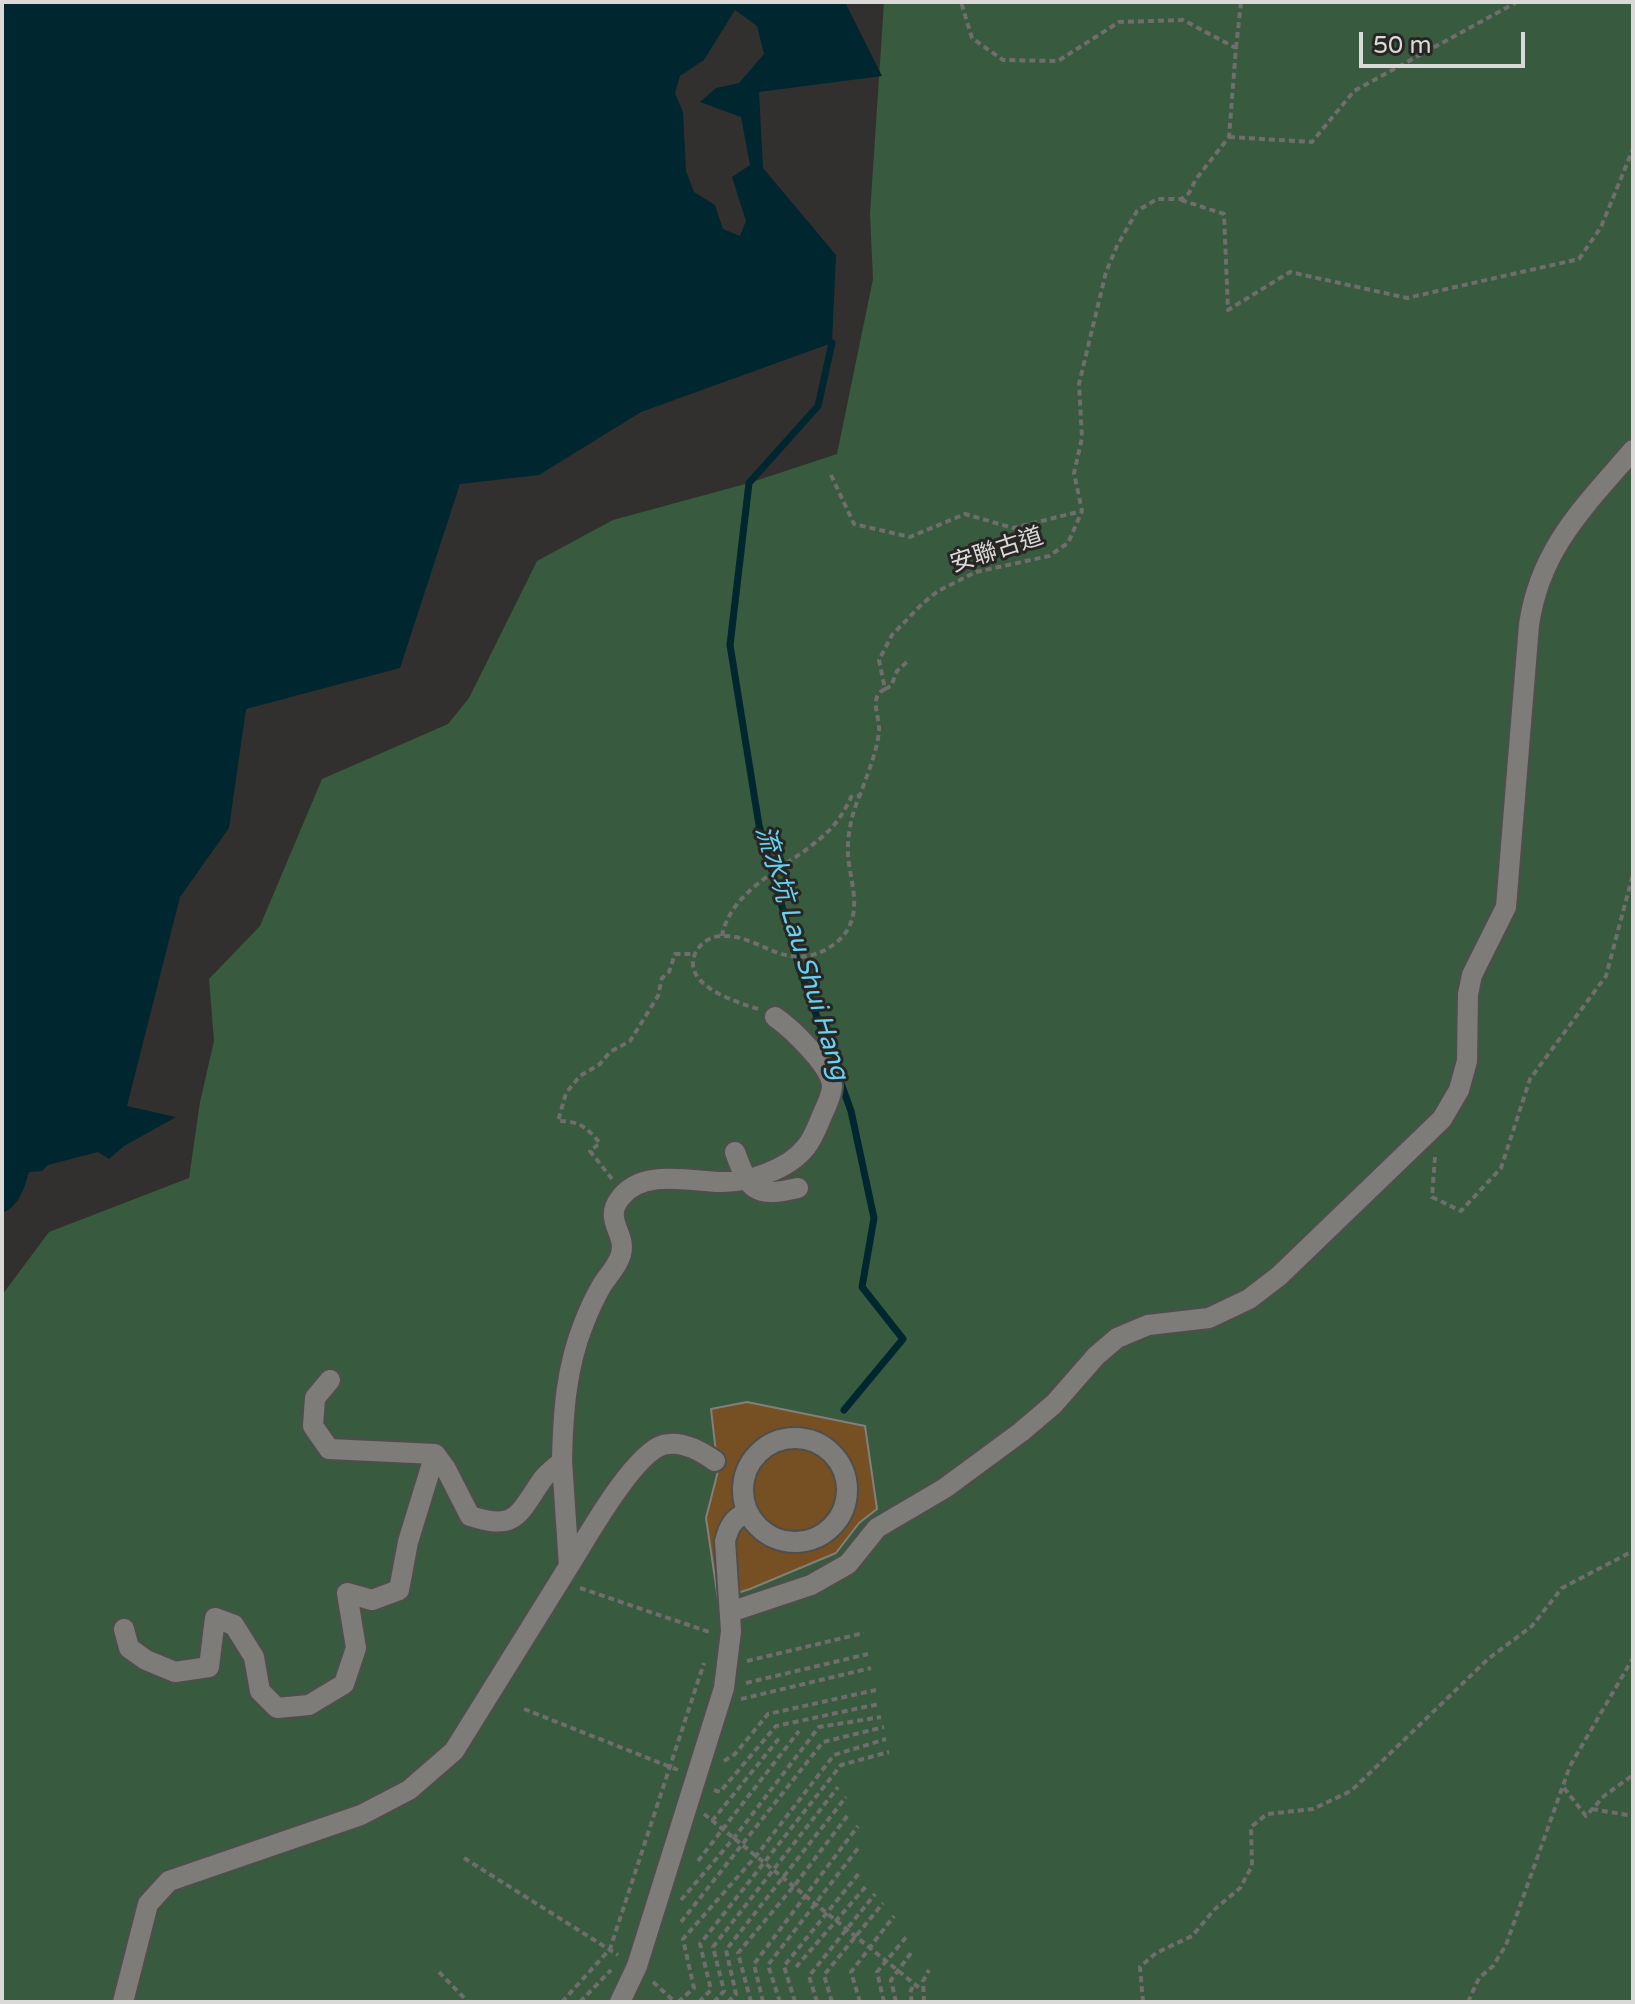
<!DOCTYPE html>
<meta charset="utf-8">
<style>
body{margin:0}
#map{position:relative;width:1635px;height:2004px;overflow:hidden;background:#32302e;font-family:"Varela Round",sans-serif}
canvas{display:block}
.frame{position:absolute;inset:0;border:4px solid #dad9d7;pointer-events:none}
.scale{position:absolute;left:1359px;top:32px;width:166px;height:36px;box-sizing:border-box;border:4px solid #dad9d7;border-top:0;padding-left:10px;font-size:24px;line-height:28px;white-space:nowrap;color:#dad9d7;-webkit-text-stroke:6px #282624;paint-order:stroke}
</style>
<div id="map">
<canvas width="1635" height="2004"></canvas>
<div class="frame"></div>
<div class="scale">50 m</div>
</div>
<script>
const ctx = document.querySelector('canvas').getContext('2d');
ctx.lineJoin = 'round';
function fillPath(path, color) { ctx.fillStyle = color; ctx.fill(path, 'evenodd'); }
function stroke(path, color, width, dash) { ctx.strokeStyle = color; ctx.lineWidth = width; ctx.lineCap = dash ? 'butt' : 'round'; ctx.setLineDash(dash || []); ctx.stroke(path); }
function label(font, color, halo, rows, align = 'center') {
  ctx.font = font + ' "Varela Round","Noto Sans TC",sans-serif'; ctx.lineWidth = 6; ctx.setLineDash([]); ctx.textBaseline = 'middle'; ctx.strokeStyle = halo; ctx.fillStyle = color; for (const [text, x, y, turn = 0] of rows) {
    ctx.save(); ctx.translate(x, y); ctx.rotate((+turn || 0) * Math.PI / 180); ctx.textAlign = isNaN(turn) ? turn : align; if (halo) ctx.strokeText(text, 0, 0); ctx.fillText(text, 0, 0); ctx.restore();
  }
}
fillPath(new Path2D(`
 M884 2H1633V2002H2V1295L49 1232 189 1178 200 1102 214 1041 209 979 260 926 322 779 448 724 469 698 537 561 613 520 749 483 837 454 873 279 870 214Z`), '#385a3e');
fillPath(new Path2D(`
 M2 2H845L882 76 759 92 763 168 836 255 832 343 641 412 539 475 460 484 400 668 246 709 229 828 180 897 127 1106 176 1117 124 1146 109 1159 98 1152 48 1165 42 1171 29 1172C24 1188 20 1206 2 1213ZM735 10 757 26 764 54 739 83 716 88 700 102 741 117 750 165 732 177 746 221 740 236 723 229 715 205 694 192 686 171 683 112 675 93 680 76 704 60Z`), '#002630');
stroke(new Path2D(`
 M832 343 818 406 749 483 730 645 759 825 800 970 851 1111 874 1218 862 1287 903 1339 844 1410`), '#002630', 7);
const building = new Path2D(`
 M747 1402 865 1426 877 1509 859 1523 836 1553 750 1589 718 1599 706 1518 718 1471 711 1409Z`);
fillPath(building, '#765023');
stroke(building, '#827f7d', 2);
const minor = new Path2D(`
 M735 1152C749 1191 755 1198 798 1188
 M330 1380 315 1398 313 1426 329 1449 435 1454
 M743 1490a52 52 0 1 1 104 0a52 52 0 1 1-104 0Z
 M562 1461C563 1414 566 1367 584 1323 589 1310 595 1297 602 1285 609 1274 618 1266 621 1254 627 1233 602 1220 621 1197 643 1169 689 1181 719 1182 747 1183 788 1170 806 1147 815 1136 819 1121 825 1109 828 1101 832 1094 832 1086 831 1066 791 1028 775 1017
 M730 1612 811 1585 848 1564 877 1528 945 1488 1021 1432 1054 1404 1096 1356 1117 1338 1148 1325 1209 1318 1249 1299 1279 1276 1442 1119 1459 1090 1467 1061 1468 994 1472 975 1506 907 1529 625C1540 548 1585 506 1633 450
 M124 1629 129 1648 146 1660 175 1672 209 1667 215 1618 234 1625 254 1657 260 1691 277 1708 309 1705 344 1684 356 1648 347 1593 372 1600 399 1590 408 1542 435 1454 446 1469 470 1516C515 1530 517 1517 540 1483 545 1474 555 1468 562 1461L569 1566C586 1539 633 1454 663 1445 681 1440 701 1451 715 1461
 M123 2002 148 1904 169 1881 361 1815 409 1790 454 1751 569 1566
 M620 2002 637 1966 724 1688 731 1631 725 1541C729 1526 733 1519 747 1512`);
stroke(minor, '#504e4c', 24);
stroke(new Path2D(`
 M1236 48 1241 2
 M1229 137 1312 142 1354 91 1517 2
 M1181 200 1224 214 1228 310 1290 272 1407 298 1579 259 1601 227 1633 149
 M831 475 854 524 910 537 965 514 1013 528 1082 511
 M885 689 891 686 897 671 909 660
 M722 936C731 888 790 866 822 837 835 826 844 813 851 797L860 795C867 775 877 752 879 731 880 716 868 697 885 689L879 660 892 635 922 604 938 591 976 572 1049 556 1068 543 1082 511 1074 473 1082 438 1079 384 1106 272 1117 246 1137 211 1157 199H1181L1189 193 1196 179 1229 137 1236 48 1183 20 1119 22 1058 61 1003 60 972 38 961 2
 M758 1009C736 1002 677 984 697 950 703 941 712 936 723 936 760 935 781 970 823 951 831 947 841 940 846 932 862 908 850 881 848 855 847 834 852 813 860 795
 M1435 1157 1432 1197 1461 1211 1501 1168 1530 1079 1606 976 1633 874
 M612 1179 590 1151 600 1143C586 1127 580 1121 558 1121L566 1093 580 1076 600 1064 610 1052 630 1041 658 996 662 978 669 972 675 954H695
 M580 1588 712 1633
 M747 1661 864 1633
 M746 1683 868 1654
 M741 1699 871 1668
 M524 1709 678 1770
 M724 1761 735 1754 768 1714 876 1690
 M1564 1788 1586 1816 1604 1796 1633 1775
 M714 1790 720 1792 776 1726 879 1704
 M1592 1809 1633 1816
 M704 1814 922 1990
 M712 1821 781 1736
 M464 1858 618 1955
 M698 1861 799 1731
 M681 1900 734 1838 819 1727 881 1717
 M681 1922 823 1742 884 1727
 M796 1967 868 1884
 M439 1972 468 2002
 M653 1982 675 2002
 M562 2002 610 1949 704 1663
 M580 2002 611 1970
 M678 2002 694 1988 683 1939 756 1856 834 1755 886 1739
 M699 2002 711 1990 700 1944 841 1765 889 1752
 M714 2002 724 1991 713 1947 838 1787
 M728 2002 736 1994 726 1950 846 1797
 M751 2002 738 1953 794 1886 848 1815
 M763 2002 754 1964 858 1826
 M780 2002 768 1965 859 1847
 M795 2002 784 1966 860 1872
 M817 2002 809 1976 875 1894
 M832 2002 824 1975 883 1903
 M860 2002 851 1972 894 1916
 M884 2002 877 1972 908 1935
 M896 2002 891 1980 911 1953
 M912 2002 910 1993 914 1983
 M924 2002 923 1981 929 1970
 M1143 2002 1140 1967 1156 1953 1192 1936 1215 1909 1240 1888 1252 1866 1251 1827 1267 1814 1313 1809 1351 1791 1488 1659 1532 1626 1562 1588 1633 1551
 M1468 2002 1479 1978 1493 1966 1506 1945 1570 1766 1633 1658`), '#6f6e6c', 4, [6, 4]);
stroke(minor, '#7e7c79', 20);
label('24px', '#dad9d7', '#282624', [
 ["安聯古道",997,551,-18]
]);
label('italic 26px', '#65d2f2', '#282624', [
 ["流水坑 Lau Shui Hang",801,953,73]
]);
</script>
